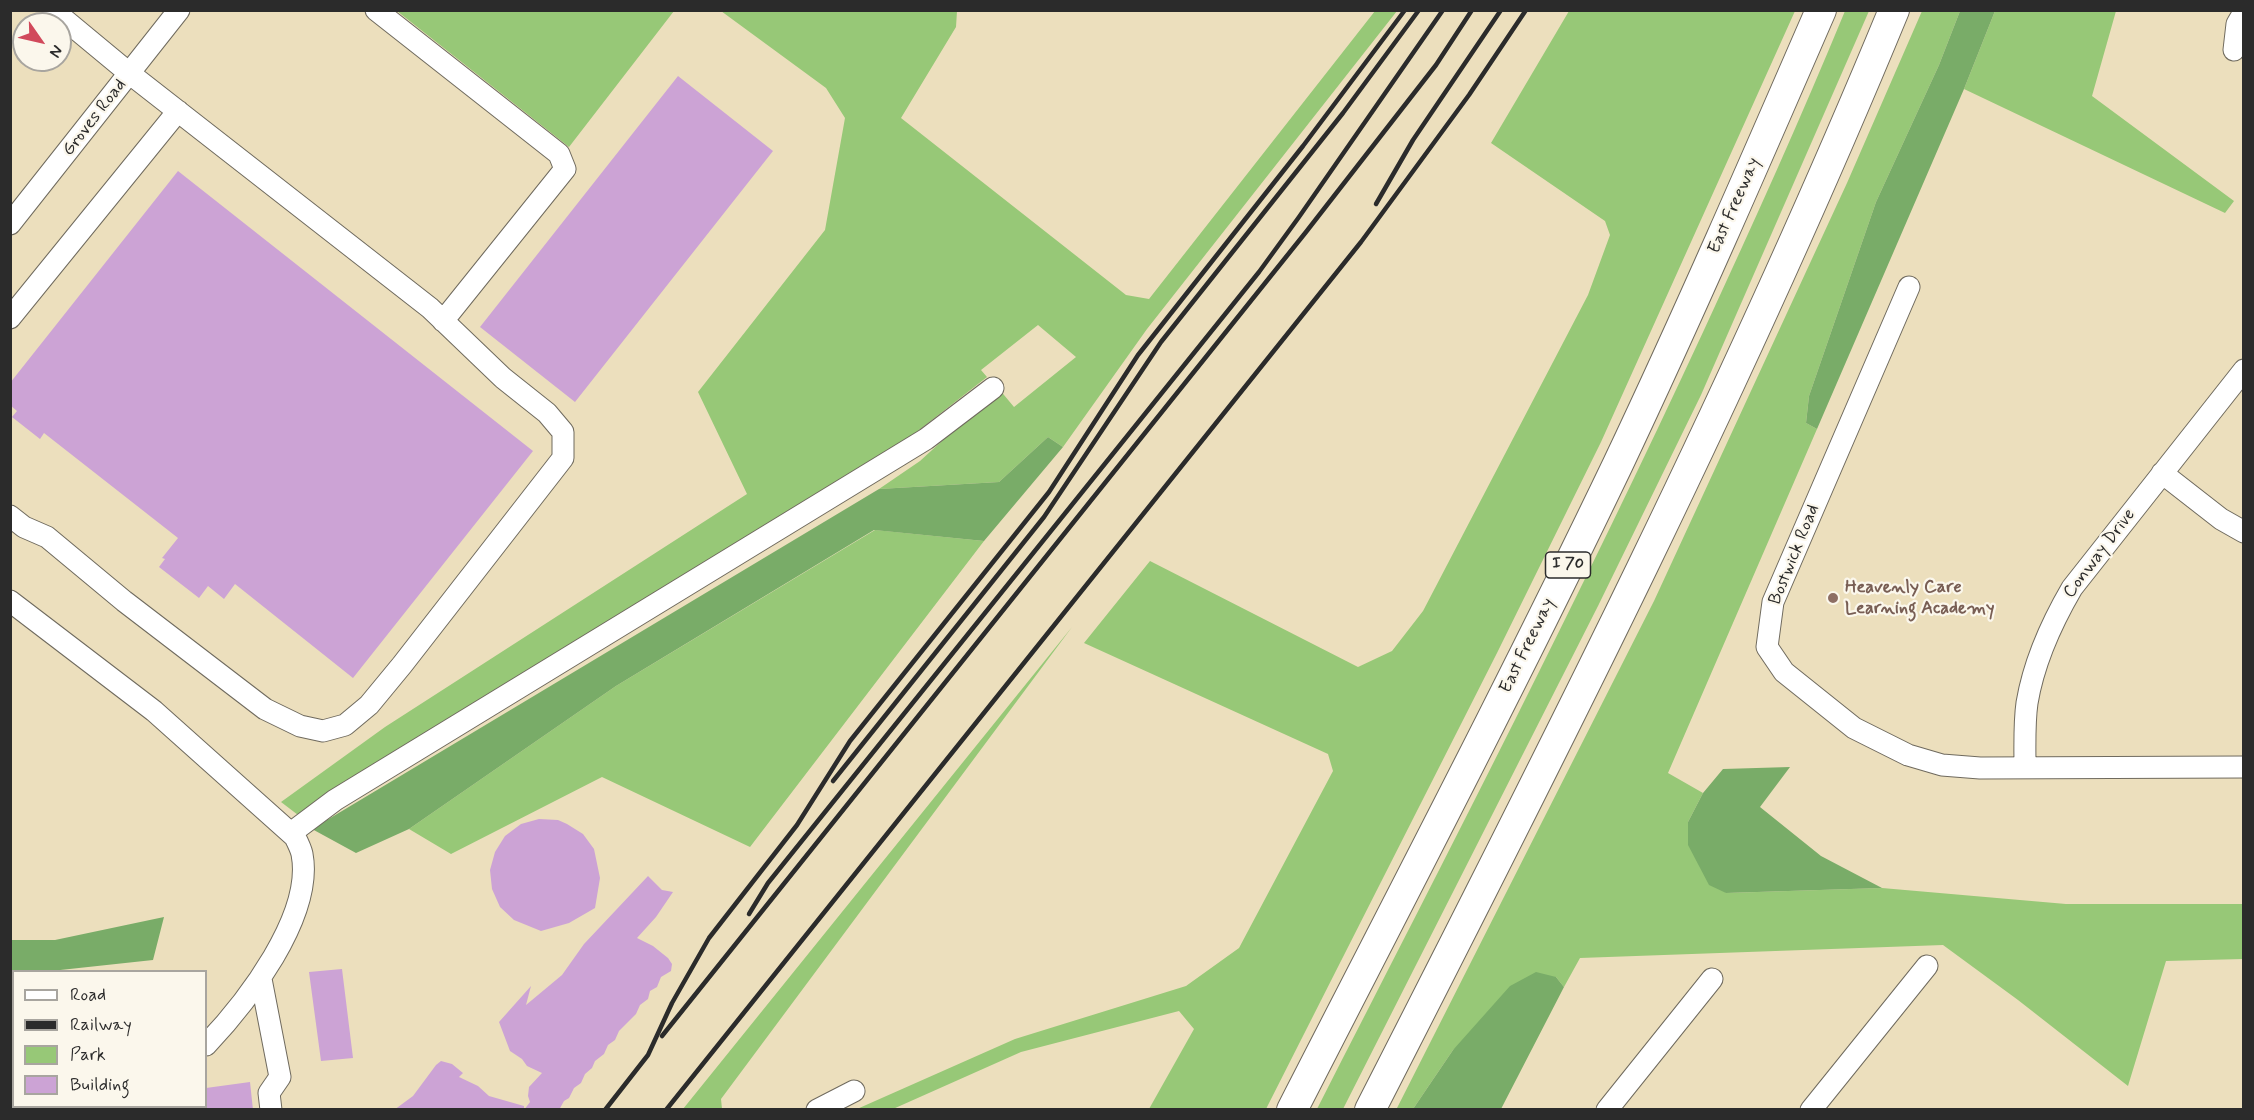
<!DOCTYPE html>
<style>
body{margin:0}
#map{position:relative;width:2254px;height:1120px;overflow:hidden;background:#ecdfbd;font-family:Mynerve,sans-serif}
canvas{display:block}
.frame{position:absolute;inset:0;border:12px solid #2b2b2b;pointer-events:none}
.legend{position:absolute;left:12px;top:970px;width:195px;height:138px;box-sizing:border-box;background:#fbf7ec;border:2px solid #a8a59f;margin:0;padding:8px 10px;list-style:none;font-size:18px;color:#2b2b2b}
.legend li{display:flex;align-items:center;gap:12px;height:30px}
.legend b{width:30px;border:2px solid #a8a59f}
.north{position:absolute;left:12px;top:12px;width:60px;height:60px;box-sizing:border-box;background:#fbf7ec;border:2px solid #a8a59f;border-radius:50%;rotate:124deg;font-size:16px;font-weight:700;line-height:24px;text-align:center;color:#2b2b2b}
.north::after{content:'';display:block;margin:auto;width:21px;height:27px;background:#d1495b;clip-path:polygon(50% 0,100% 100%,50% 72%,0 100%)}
</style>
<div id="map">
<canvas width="2254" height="1120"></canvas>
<div class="frame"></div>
<ul class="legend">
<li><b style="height:8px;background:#fff"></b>Road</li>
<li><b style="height:8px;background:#2b2b2b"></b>Railway</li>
<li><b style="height:16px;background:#97c877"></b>Park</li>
<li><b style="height:16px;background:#cca3d5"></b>Building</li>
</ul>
<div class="north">N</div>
</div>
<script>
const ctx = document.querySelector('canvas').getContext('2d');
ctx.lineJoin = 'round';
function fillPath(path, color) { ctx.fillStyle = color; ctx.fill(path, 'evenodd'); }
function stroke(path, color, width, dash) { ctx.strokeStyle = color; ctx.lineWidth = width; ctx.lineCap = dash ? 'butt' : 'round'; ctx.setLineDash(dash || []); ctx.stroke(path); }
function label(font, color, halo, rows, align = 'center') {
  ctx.font = font + ' Mynerve,sans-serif'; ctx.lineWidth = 4.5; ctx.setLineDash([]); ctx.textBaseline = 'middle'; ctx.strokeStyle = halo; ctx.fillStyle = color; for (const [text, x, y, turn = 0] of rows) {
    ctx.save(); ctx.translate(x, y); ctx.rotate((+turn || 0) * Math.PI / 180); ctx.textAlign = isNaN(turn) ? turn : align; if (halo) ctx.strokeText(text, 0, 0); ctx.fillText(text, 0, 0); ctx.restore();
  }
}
fillPath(new Path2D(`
 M397 11H674L569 147Z
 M721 11H957L956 27 901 118 1126 295 1149 299 1375 11H1397L1147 329 1063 447 1048 437 999 482 879 489 920 461 999 389 1014 407 1076 357 1038 325 981 370 987 377 882 459 302 818 281 802 385 727 747 494 698 392 825 230 845 118 826 88Z
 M1569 11H1795L1601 442 1497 653 1266 1109H1149L1194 1029 1179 1011 1021 1052 893 1109H857L1015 1039 1186 986 1239 948 1333 771 1328 754 1084 643 1150 561 1358 667 1392 651 1423 611 1588 295 1610 235 1605 221 1491 143Z
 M1845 11H1869L1701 395 1598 606 1343 1109H1317C1449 851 1582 593 1704 330 1753 224 1801 118 1845 11Z
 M1922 11H1960L1939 65 1876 202 1809 396 1806 423 1817 429 1668 773 1703 793 1688 822 1726 893 1882 888 2066 904H2243V959L2166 961 2128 1086 2018 1000 1943 945 1580 958 1564 987 1556 977 1453 1050 1413 1109 1396 1110 1654 601 1847 183Z
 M1995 11H2116L2092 96 2234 201 2225 213 1964 89Z
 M875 530 984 541 750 847 602 777 451 854 409 829 616 686Z
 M1072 627 721 1099 722 1109H683Z`), '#97c877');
fillPath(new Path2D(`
 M1960 11H1995L1964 89 1817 429 1806 423 1809 396 1876 202 1939 65Z
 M1048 437 1063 447 984 541 874 530 616 686 409 829 356 853 312 829 879 489 999 482Z
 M1790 767 1760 807 1821 856 1882 888 1726 893 1709 885 1688 845V822L1703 793 1723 769Z
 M164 917 153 960 51 971 14 972 13 976H11V940H55Z
 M1536 972 1556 977 1564 987 1501 1109H1413L1453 1050 1510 986Z`), '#79ac68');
fillPath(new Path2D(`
 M678 76 773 151 575 402 480 327Z
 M178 171 533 451 353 678 235 584 224 599 208 586 199 598 159 567 165 559 162 558 178 538 44 433 40 439 12 417 17 411 10 405V383Z
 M539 819 558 820 567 824 583 834 594 849 600 878 595 908 569 923 541 931 514 920 500 907 492 889 490 870 495 852 505 836 521 824Z
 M648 876 662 890 673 892 656 917 637 938 653 946 668 958 672 964 671 971 661 977 657 987 650 991 648 999 640 1005 636 1014 619 1031 615 1040 608 1045 604 1054 595 1061 592 1068 585 1074 581 1083 574 1088 569 1098 564 1101 559 1110H524L530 1102 528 1096 529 1087 542 1073 527 1066 522 1059 510 1051 499 1022 531 986 526 1005 562 975 584 944Z
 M342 969 353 1058 321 1061 309 972Z
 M441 1061 452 1064 463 1073 459 1077 478 1086 489 1096 524 1106V1110H394L413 1096 436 1065Z
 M250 1082 253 1110H206V1088Z`), '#cca3d5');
const minor = new Path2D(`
 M376 10 559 154 565 169 443 321
 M2234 50 2237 24 2244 12
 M10 224 179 10
 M1909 287 1773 602 1767 647 1784 672 1854 728 1908 755 1942 765 1980 768 2244 767
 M10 318 178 111
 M2162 473 2221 519 2244 532
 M10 516 24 527 47 537 124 601 265 709 300 726 323 731 345 725 369 705 402 665 563 458V432L547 413 503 378 430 308 129 73 53 10
 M10 601 154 711 295 837C298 843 301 849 302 854 314 916 246 1003 206 1045
 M2025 768C2025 747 2024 724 2027 703 2034 661 2051 624 2072 588L2244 370
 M291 833 335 800 926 439 993 388
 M261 979 280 1077 269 1093 271 1110
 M10 1085H14
 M54 1106 55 1110
 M817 1110 854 1091
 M1607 1110 1712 979
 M1811 1110 1927 966`);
const highway = new Path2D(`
 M1292 1110C1402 895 1514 681 1618 464 1689 314 1755 162 1821 10
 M1370 1110C1555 748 1739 386 1894 10`);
stroke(minor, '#6f6a5e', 23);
stroke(highway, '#6f6a5e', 32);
stroke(minor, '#fff', 21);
stroke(highway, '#fff', 30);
stroke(new Path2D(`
 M1376 204 1413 140 1501 10
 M833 781 1044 517 1161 342 1343 113 1419 10
 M749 914 768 883 1259 272 1299 217 1443 10
 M662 1036 1306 232 1436 65 1472 10
 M605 1110 648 1055 672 1003 709 938 797 825 850 741 1049 492 1138 355 1303 146 1405 10
 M666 1110 1361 242 1469 95 1526 10`), '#2b2b2b', 4.5);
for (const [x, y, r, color] of [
 [1833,598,6,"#8d6e63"]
]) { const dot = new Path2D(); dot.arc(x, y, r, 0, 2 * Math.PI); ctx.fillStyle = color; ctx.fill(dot); stroke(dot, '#fbf7ec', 2); }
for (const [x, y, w] of [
 [1568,565,45]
]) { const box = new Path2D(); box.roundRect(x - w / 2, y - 13, w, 26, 4.5); ctx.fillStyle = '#fbf7ec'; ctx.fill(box); stroke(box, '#2b2b2b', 1.5); }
label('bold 16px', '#2b2b2b', null, [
 ["I 70",1568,565]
]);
label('18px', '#2b2b2b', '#fbf7ec', [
 ["Groves Road",95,118,-52],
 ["East Freeway",1735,206,-66],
 ["Conway Drive",2100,554,-53],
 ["Bostwick Road",1795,555,-68],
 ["East Freeway",1528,646,-64]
]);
label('bold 18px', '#785e54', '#fbf7ec', [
 ["Heavenly Care",1845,588],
 ["Learning Academy",1845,609]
], 'left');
</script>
